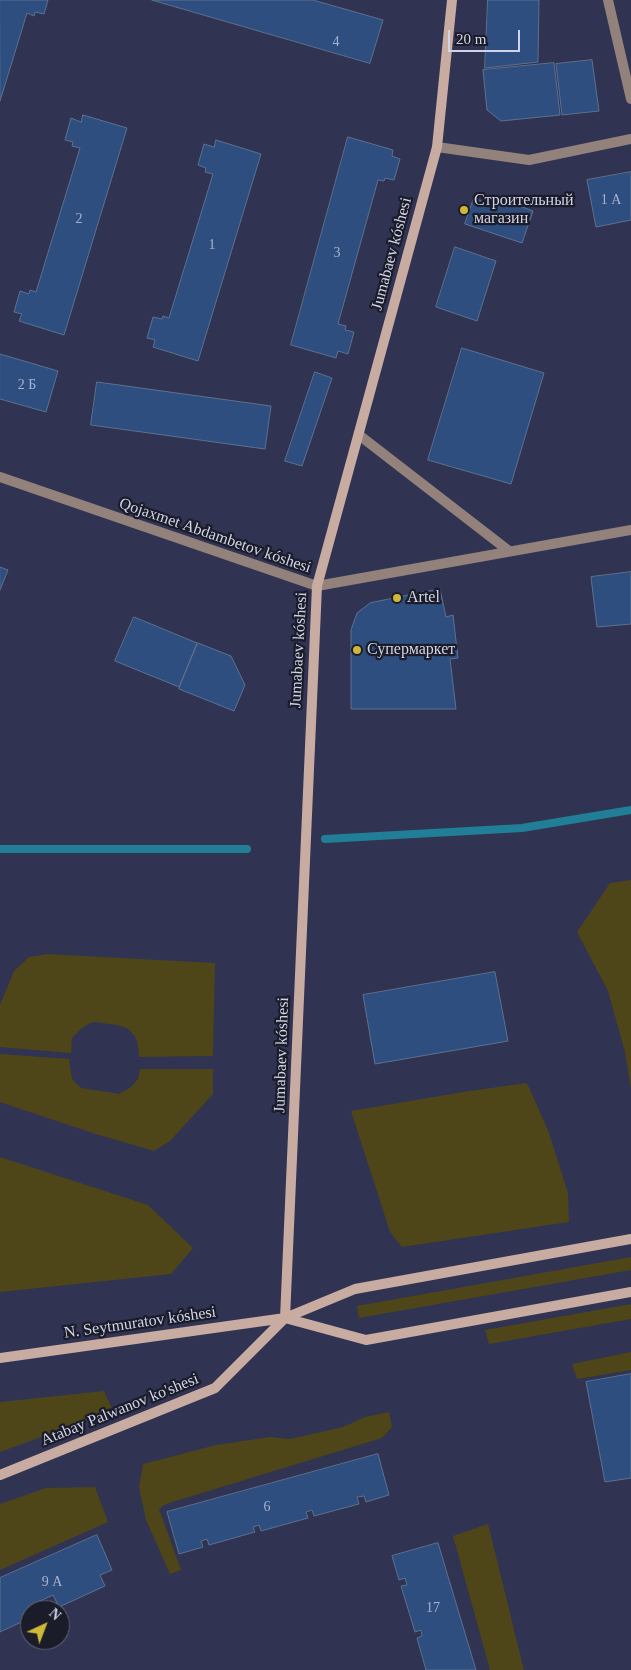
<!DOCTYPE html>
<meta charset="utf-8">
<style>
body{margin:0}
#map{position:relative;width:631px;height:1670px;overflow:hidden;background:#303351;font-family:"Times New Roman",serif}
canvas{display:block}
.north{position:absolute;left:20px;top:1600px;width:50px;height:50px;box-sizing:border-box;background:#1b1c2a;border:1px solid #646676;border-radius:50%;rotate:43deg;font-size:14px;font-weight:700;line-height:20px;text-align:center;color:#d1d4e7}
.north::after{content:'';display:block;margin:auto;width:18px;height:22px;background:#cfb837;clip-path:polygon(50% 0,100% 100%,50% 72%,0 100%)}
.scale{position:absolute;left:448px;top:30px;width:72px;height:22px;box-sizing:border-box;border:2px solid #d1d4e7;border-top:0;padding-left:6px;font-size:15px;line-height:18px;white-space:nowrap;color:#d1d4e7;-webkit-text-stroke:4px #1b1c2a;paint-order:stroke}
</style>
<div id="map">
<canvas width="631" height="1670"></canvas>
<div class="north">N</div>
<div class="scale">20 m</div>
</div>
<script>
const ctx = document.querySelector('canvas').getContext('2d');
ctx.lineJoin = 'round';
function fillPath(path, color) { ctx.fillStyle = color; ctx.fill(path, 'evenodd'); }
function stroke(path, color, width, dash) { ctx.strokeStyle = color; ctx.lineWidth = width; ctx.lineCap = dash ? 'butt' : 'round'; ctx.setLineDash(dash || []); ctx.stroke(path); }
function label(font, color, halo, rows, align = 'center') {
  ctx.font = font + ' "Times New Roman",serif'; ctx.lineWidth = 4.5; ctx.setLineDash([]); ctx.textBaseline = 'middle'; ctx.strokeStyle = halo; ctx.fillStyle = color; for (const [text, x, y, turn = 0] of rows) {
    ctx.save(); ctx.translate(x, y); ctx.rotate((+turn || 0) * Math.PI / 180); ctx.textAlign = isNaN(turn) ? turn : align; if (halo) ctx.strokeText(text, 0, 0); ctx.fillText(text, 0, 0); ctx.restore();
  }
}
fillPath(new Path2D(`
 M631 880V1089L625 1052 608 991 577 932 610 883Z
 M47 954 215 963 213 1056 139 1057C139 1036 132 1026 110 1024 105 1024 99 1022 94 1022 85 1024 78 1032 72 1038L71 1053 0 1047V1005L14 971 29 957Z
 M0 1054 69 1059 72 1079 81 1088 108 1092 119 1094 131 1087 138 1079 140 1069H213V1094L170 1141 154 1151 96 1134 0 1102Z
 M527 1083 549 1133 568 1193 569 1222 402 1247 390 1232 351 1111 469 1091Z
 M0 1157 148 1205 193 1248 171 1274 0 1292Z
 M631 1257V1270L359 1318 357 1306Z
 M631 1304V1319L489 1344 485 1330Z
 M631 1352V1370L577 1379 572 1364Z
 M104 1391 113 1411 0 1452V1402Z
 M389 1412 392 1427 382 1438 166 1504 159 1509 181 1570 170 1574 146 1520 139 1487 143 1464 216 1445 270 1437 290 1439 343 1427 365 1417Z
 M95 1487 108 1522 0 1570V1504L46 1488Z
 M488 1524 524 1670H490L453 1536Z`), '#4e4619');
stroke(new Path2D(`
 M325 839 522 828 631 810
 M0 849H247`), '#207f97', 8);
const building = new Path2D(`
 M0 0H48L44 14 35 12 34 16 27 13 0 101Z
 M152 0H313L383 20 370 63Z
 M488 0H539L538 62 485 68Z
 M592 60 599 111 562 115 556 64Z
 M554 63 560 115 501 121 487 110 483 70Z
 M83 115 127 128 64 335 19 321 22 314 14 312 20 291 29 294 30 290 36 292 80 148 72 146 73 142 65 140 71 118 81 122Z
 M348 137 393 150 392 156 400 159 394 180 385 178 384 181 378 180 338 324 346 326 345 330 354 332 348 354 338 351 336 358 291 345Z
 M216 140 261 154 198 361 153 347 155 340 147 338 153 317 162 319 163 316 169 318 213 174 205 172 206 168 198 165 204 144 214 147Z
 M631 172V220L596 227 587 180Z
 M474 198 495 206 498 198 533 211 522 243 465 224Z
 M455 247 496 261 477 321 436 307Z
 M462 348 544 373 511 484 428 460Z
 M0 354 58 371 46 412 0 399Z
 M315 372 332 378 302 466 285 461Z
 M97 382 271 406 265 449 91 425Z
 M0 567 8 570 0 590Z
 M631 572V624L597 627 591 577Z
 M440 589 446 617 453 615 458 658 450 659 456 709H351V630L357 613 370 603Z
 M134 617 197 643 179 687 115 661Z
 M198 643 231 656 245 685 234 711 179 689Z
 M495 972 508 1041 375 1064 363 995Z
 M631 1374V1478L605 1482 586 1382Z
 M378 1454 389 1495 366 1502 364 1496 357 1497 359 1504 314 1516 312 1510 306 1512 308 1518 261 1531 259 1525 253 1527 255 1532 209 1545 207 1539 201 1541 203 1547 179 1554 167 1512Z
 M97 1535 112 1570 100 1575 105 1586 59 1607 53 1595 31 1605 33 1610H30V1618L0 1632V1578Z
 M438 1543 476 1670H426L417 1638 422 1636 421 1630 415 1632 401 1586 407 1585 405 1578 399 1580 392 1556Z`);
fillPath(building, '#2e4e80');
stroke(building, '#5d718f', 1);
stroke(new Path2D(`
 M608 0 631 99
 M359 435 509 551`), '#93817b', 10);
stroke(new Path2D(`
 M437 147 529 160 631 139
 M0 477 317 586 631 530`), '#93817b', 10);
stroke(new Path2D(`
 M285 1318 317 586 437 147 452 0
 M285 1318 366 1340 631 1292
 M0 1358 285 1318 355 1289 631 1239
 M0 1475 215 1388 285 1318`), '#c8aba1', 10);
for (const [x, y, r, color] of [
 [464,210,5,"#cfb837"],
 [397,598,5,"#cfb837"],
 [357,650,5,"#cfb837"]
]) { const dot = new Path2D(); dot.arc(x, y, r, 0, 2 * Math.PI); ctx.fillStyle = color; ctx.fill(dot); stroke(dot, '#1b1c2a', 2); }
label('14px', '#a8b2cd', null, [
 ["4",336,42],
 ["1 А",611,200],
 ["2",79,219],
 ["1",212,245],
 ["3",337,253],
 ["2 Б",27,385],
 ["6",267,1507],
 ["9 A",52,1582],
 ["17",433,1608]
]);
label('16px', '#d1d4e7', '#1b1c2a', [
 ["Строительный",474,201],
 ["магазин",474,219],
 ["Artel",407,598],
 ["Супермаркет",367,650]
], 'left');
label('16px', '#d1d4e7', '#1b1c2a', [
 ["Jumabaev kóshesi",392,254,-75],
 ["Qojaxmet Abdambetov kóshesi",215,536,19],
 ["Jumabaev kóshesi",299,650,-87],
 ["Jumabaev kóshesi",282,1055,-88],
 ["N. Seytmuratov kóshesi",140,1323,-8],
 ["Atabay Palwanov ko'shesi",120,1410,-22]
]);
</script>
